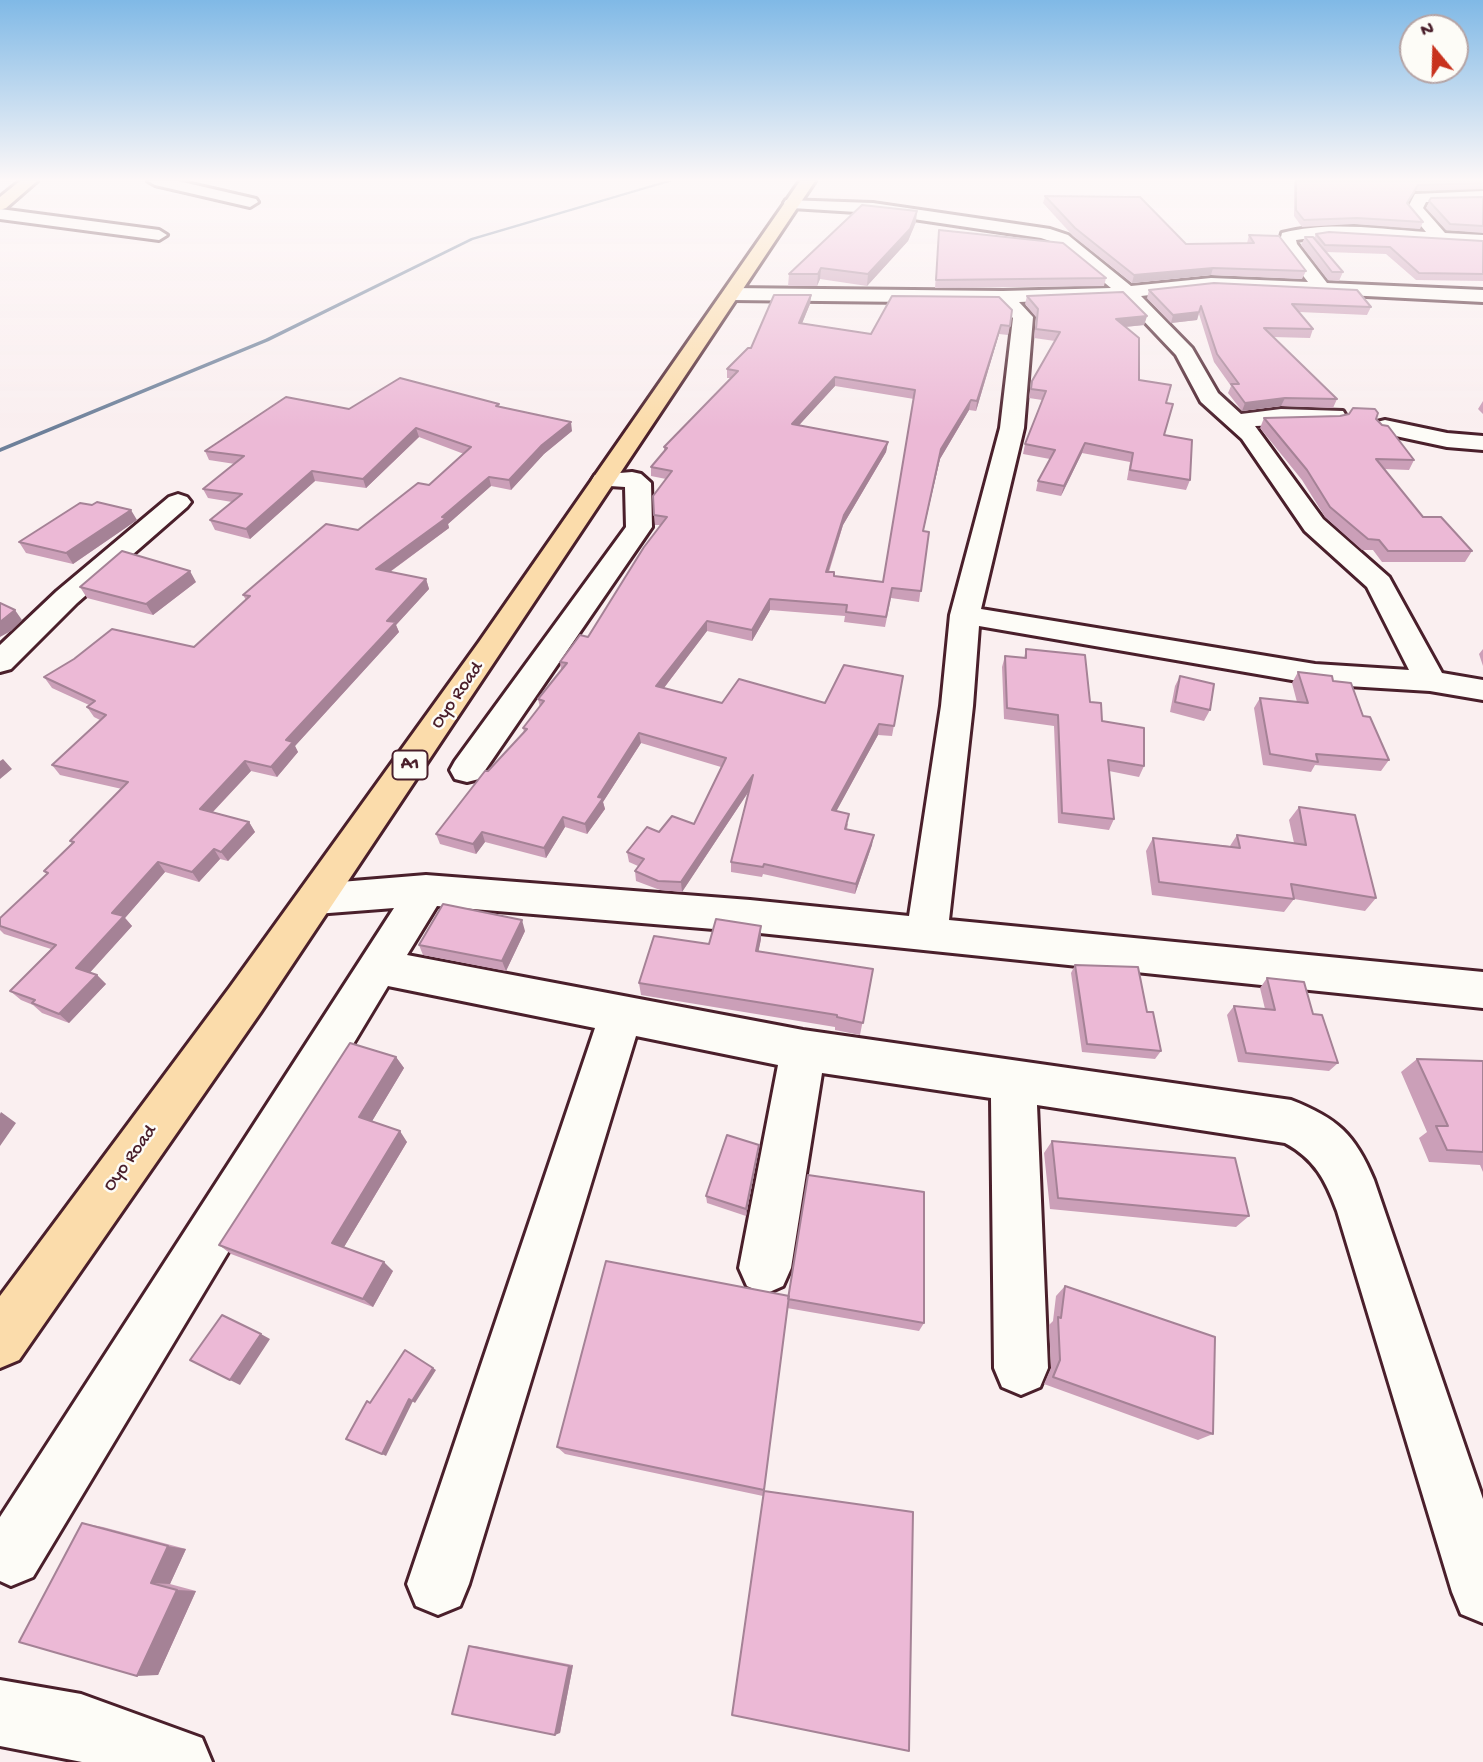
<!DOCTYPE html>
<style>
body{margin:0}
#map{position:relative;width:1483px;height:1762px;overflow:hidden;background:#faeff0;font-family:"Gochi Hand",sans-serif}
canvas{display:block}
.north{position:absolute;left:1399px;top:14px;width:70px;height:70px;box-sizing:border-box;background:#fdfcf7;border:2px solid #b5a4a5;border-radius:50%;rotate:341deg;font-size:19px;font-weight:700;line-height:28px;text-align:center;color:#4a1f2b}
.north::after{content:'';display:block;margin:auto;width:24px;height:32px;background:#c8321e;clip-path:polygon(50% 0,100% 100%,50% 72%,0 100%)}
</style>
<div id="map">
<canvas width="1483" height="1762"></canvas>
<div class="north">N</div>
</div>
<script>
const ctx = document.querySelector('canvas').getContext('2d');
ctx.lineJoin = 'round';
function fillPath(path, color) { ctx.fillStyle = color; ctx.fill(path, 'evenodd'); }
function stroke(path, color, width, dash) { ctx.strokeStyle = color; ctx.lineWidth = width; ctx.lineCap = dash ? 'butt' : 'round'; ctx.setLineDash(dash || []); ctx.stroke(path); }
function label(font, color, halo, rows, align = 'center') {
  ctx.font = font + ' "Gochi Hand",sans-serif'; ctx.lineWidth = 5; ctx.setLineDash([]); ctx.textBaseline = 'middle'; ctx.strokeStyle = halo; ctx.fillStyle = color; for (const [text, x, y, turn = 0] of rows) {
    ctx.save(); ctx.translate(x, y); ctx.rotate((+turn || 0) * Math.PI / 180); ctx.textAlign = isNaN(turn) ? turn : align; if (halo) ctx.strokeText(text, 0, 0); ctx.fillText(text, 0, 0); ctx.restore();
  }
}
fillPath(new Path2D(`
 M665 181H673L473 240 269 341 0 452V448L265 339 471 238Z`), '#6d809a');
const minor = new Path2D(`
 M148 181H178L256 199 258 202 250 207 155 185Z
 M1483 191V201L1426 202 1423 208 1445 233 1483 235V245L1326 236 1296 240 1297 244 1327 283 1483 290V302L1211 288 1141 296 1192 348 1218 393 1241 414 1281 409 1343 411 1346 416 1343 421 1335 423 1255 426 1323 519 1389 577 1442 673 1483 680V700L1430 691 1315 684 979 626 973 706 949 920 1483 972V1008L750 932 437 906 407 955 803 1030 1291 1100C1337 1118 1355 1134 1374 1180L1483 1499V1623L1461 1614 1452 1592 1337 1211C1326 1181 1315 1159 1285 1143L1037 1105 1048 1368 1040 1387 1021 1395 1002 1387 994 1368 991 1098 822 1073 791 1268 783 1286 765 1294 747 1286 739 1268 778 1065 636 1036 469 1584 460 1606 438 1615 416 1606 407 1584 595 1028 388 986 33 1577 11 1586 0 1581V1517L394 908 316 914 302 910 296 899 302 888 316 884 426 875 750 900 909 916 941 706 950 615 1000 428 1013 318 998 303 732 300 723 294 732 288 1003 291 1111 288 1056 243 1041 238 873 213 792 208 786 206 784 203 786 200 873 203 1050 229 1068 235 1131 286 1211 278 1308 282 1279 245 1282 233C1329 221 1378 229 1426 232L1407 209 1415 194ZM1122 298 1176 355 1201 402 1242 439 1305 531 1367 587 1409 670 1315 664 981 609 1024 428 1033 317 1019 302Z
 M0 209 159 230 167 235 159 240 0 219Z
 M1385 420 1447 433 1483 436V450L1447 447 1377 432 1373 427 1377 422Z
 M632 472 641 474 651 483 652 527 479 779 467 782 455 779 450 770 455 761 626 527 625 487 595 485 592 480 595 475Z
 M178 494 187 497 191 502 187 507 77 603 11 669 0 672V645L57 591 169 497Z
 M0 1680 81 1694 202 1738 212 1762H82L0 1746Z`);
const highway = new Path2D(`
 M20 181H37L6 208 0 210V197Z
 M800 181H815L260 1013 19 1360 0 1368V1296L230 987 479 642Z`);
stroke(minor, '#4a1f2b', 6);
stroke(highway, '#4a1f2b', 6);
fillPath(minor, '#fdfcf7');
fillPath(highway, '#fbdcab');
fillPath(new Path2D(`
 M1294 181H1483V189L1415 191 1408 203 1423 222 1420 229 1354 224 1302 227 1294 216Z
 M1045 196 1186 244 1247 243 1249 235 1306 271 1302 279 1211 275 1132 283 1073 236 1043 203Z
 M1483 197V233L1446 230 1426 208 1431 198Z
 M916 222 908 241 867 286 820 279 817 286H788L789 274Z
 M939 230 1106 278 1104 286 935 288Z
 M1316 234 1483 241V281L1416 280 1386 254 1326 252 1343 272 1339 281 1328 280 1301 245 1305 237 1314 238Z
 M1149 290 1371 307 1367 315 1299 312 1313 329 1310 338 1273 337 1337 399 1333 408 1281 406 1242 411 1228 393 1231 386 1214 362 1199 314 1197 320 1171 323 1147 298Z
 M811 295 810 304 802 323 871 334 892 296 1010 326 1008 335 999 334 976 411 969 410 940 459 923 531 929 532 919 602 891 598 885 627 844 622 845 616 770 610 752 641 707 631 664 688 722 703H825L903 676 892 736 878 735 836 811 848 824 847 829 872 845 855 894 763 874 762 877 731 872V862L749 791 682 892 660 890 636 881 635 871 638 866 629 862 627 852 659 832 694 824 721 767 641 743 603 802 605 809 587 834 565 827 546 858 485 842 476 854 440 844 436 834 488 771 524 732 523 728 540 707 538 699 561 670 560 662 588 637 660 525H655L654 515 666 479 651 476V467L664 451V447L731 378H727V369L751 348ZM835 386 914 399 883 582 834 576 829 572 843 525 886 452 888 442 799 425Z
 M1027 296 1147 316 1144 325 1125 327 1139 380 1166 403 1164 435 1190 480 1186 490 1127 480 1130 462 1082 453 1061 496 1036 491 1038 481 1050 459 1023 454 1025 444 1042 400 1029 398 1030 390 1032 381 1055 341 1034 338 1036 317 1025 304Z
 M1483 401V414L1478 409Z
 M499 406 572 431 544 454 511 490 491 486 448 524 449 528 390 572 426 579 429 589 396 625 399 632 295 746 298 752 277 777 251 771 213 812 249 822 255 832 228 861 220 859 199 882 165 872 125 918 132 926 90 972 97 975 106 984 69 1023 42 1013 33 1005 21 1000 10 991 51 949 4 934 0 930V918L47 874 44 871 72 843 70 841 122 789 60 775 52 765 100 720 94 717 87 707 89 705 52 688 44 677 194 647 246 600 243 595 358 530 429 485 464 454 419 437 366 488 315 481 250 539 215 530 210 520 232 502 208 498 203 489 235 464 209 460 205 451 349 409Z
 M1264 418 1376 419 1414 460 1409 470 1384 469 1423 517 1472 551 1465 562H1382L1373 550H1362L1325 517 1302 480 1260 428Z
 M92 505 137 520 73 564 26 553 19 542Z
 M196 582 153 615 87 598 80 587Z
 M1026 649 1090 702 1102 721 1144 766 1139 777 1109 771 1114 819 1109 830 1058 823 1054 726 1004 719 1002 667 1005 656 1024 658Z
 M1483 649V666L1479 654Z
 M1298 672 1333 681 1363 716 1389 760 1381 771 1315 765 1311 772 1263 765 1254 708 1260 698 1297 702 1292 683Z
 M1180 676 1210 710 1204 721 1170 712 1175 686Z
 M1299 807 1376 898 1365 911 1294 899 1284 912 1152 895 1146 851 1153 838 1230 846 1237 835 1294 843 1289 820Z
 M761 926V939L758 952 873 969 860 1035 835 1030V1027L641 995 639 983 709 944Z
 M525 931 506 971 423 955 419 945Z
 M1075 965 1147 1012 1161 1051 1155 1059 1082 1052 1071 973Z
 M1267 978 1313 1014 1338 1063 1329 1071 1238 1062 1227 1015 1234 1006 1265 1009 1260 988Z
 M396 1057 404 1068 372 1121 407 1142 344 1247 393 1271 373 1307 231 1254 219 1245Z
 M1417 1059 1483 1061V1172L1480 1165 1429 1162 1419 1138 1427 1132 1401 1072Z
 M1052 1141 1249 1216 1236 1227 1050 1209 1044 1153Z
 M758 1153 746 1216 707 1203 706 1196Z
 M606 1261 924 1323 919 1331 787 1308 763 1496 565 1454 557 1447Z
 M1065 1286 1213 1434 1198 1440 1044 1384 1051 1368 1049 1325 1053 1321 1056 1296Z
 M82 1523 103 1527 186 1549 170 1584 196 1591 158 1675Z
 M469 1646H475L573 1665 560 1733Z`), '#cb9fb8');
fillPath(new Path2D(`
 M917 211 916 222 908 241 867 286 868 274Z
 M821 268 820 279 817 286 818 274Z
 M1213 268 1211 275 1132 283 1134 275Z
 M811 295 810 304 799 331V323Z
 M1199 312 1197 320 1171 323 1173 315Z
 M1147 316 1144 325 1114 328 1116 319Z
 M1001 325 999 334 976 411 977 401Z
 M835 377V386L791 434 792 424Z
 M1285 398 1281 406 1242 411 1245 403Z
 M971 400 969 410 940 459 921 541 941 449Z
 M571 422 572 431 544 454 511 490 509 480 542 445Z
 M416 428 419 437 366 488 363 479Z
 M888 442 886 452 843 525 825 582 826 572 844 515Z
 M1085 443 1082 453 1061 496 1064 486Z
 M312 471 315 481 250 539 246 529Z
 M489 477 491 486 448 524 449 528 380 579 376 569 442 517Z
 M131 510 137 520 73 564 66 553Z
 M190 571 196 582 153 615 146 604Z
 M426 579 429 589 396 625 399 632 295 746 298 752 277 777 271 767 286 740 387 621Z
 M770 599V610L752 641V630Z
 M15 610 22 620 11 631 0 637V622Z
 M707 621V631L657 697 656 686Z
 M879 724 878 735 831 821 832 810Z
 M639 733 641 743 603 802 605 809 587 834 585 824 598 797Z
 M3 759 12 769 0 779V761Z
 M245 761 251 771 206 819 200 809Z
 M753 775V785L682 892 681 882Z
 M563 817 565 827 546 858 544 848Z
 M249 822 255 832 228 861 221 852Z
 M482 832 485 842 476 854 473 844Z
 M874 835 872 845 855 894 856 884Z
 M214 849 220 859 199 882 192 872Z
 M158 862 165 872 125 918 132 926 86 977 76 968 112 913Z
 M522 920 525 931 506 971 502 961Z
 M761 926V939L756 964V951Z
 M97 975 106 984 69 1023 59 1014Z
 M396 1057 404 1068 368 1128 359 1117Z
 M1 1112 16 1123 0 1146V1114Z
 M400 1131 407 1142 341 1252 332 1243Z
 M759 1145 758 1153 746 1216V1209Z
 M384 1262 393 1271 373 1307 363 1299Z
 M261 1334 270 1339 240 1385 230 1380Z
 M433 1368 436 1370 415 1403 412 1401Z
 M409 1399 413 1401 386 1456 382 1454Z
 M168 1546 186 1549 170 1584 151 1583Z
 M177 1590 196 1591 158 1675 137 1676Z
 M573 1665 560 1733 555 1735 569 1666Z`), '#a58296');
const building = new Path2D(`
 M1296 181H1483V183L1418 185 1407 203 1423 222 1357 218 1304 220 1296 210Z
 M1045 196 1140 197 1186 244 1254 243 1249 235 1279 236 1306 271 1213 268 1134 275 1075 228Z
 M1483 197V226L1450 224 1429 201 1431 198Z
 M862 205 917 211 910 229 868 274 821 268 818 274H789Z
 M939 230 1063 243 1106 278 936 280Z
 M1329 232 1483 241V274L1419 273 1390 247 1325 245 1316 234Z
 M1305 237H1313L1343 272H1332Z
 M1214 283 1357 290 1371 307 1292 304 1313 329 1264 328 1337 399 1285 398 1245 403 1231 384H1239L1217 354 1201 306 1199 312 1173 315 1149 290Z
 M1123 292 1147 316 1116 319 1139 338V380L1171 385 1166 403 1173 404 1164 435 1192 440 1190 480 1130 470 1133 453 1085 443 1064 486 1038 481 1055 450 1025 444 1046 391 1031 389 1032 381 1060 332 1036 329 1038 309 1027 296Z
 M774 295H811L799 323 871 334 892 296 999 297 1012 310 1010 326 1001 325 977 401 971 400 941 449 923 531 929 532 921 591 892 588 886 617 846 612 847 605 770 599 752 630 707 621 656 686 722 703 739 679 825 703 844 665 903 676 894 726 879 724 832 810 849 814 845 829 874 835 856 884 764 864 763 867 731 862 753 775 681 882 658 881 635 871 644 859 627 852 647 827 659 832 672 816 694 824 726 758 639 733 598 797 603 798 585 824 563 817 544 848 482 832 473 844 436 834 485 771H488L527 729 523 728 544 701 538 699 567 663 560 662 580 635 588 637 644 547 667 517 654 515 653 496 672 471 651 467 667 448 664 447 738 371 727 369 748 348H751ZM835 377 915 390 883 582 834 576V572H826L844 515 888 442 792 424Z
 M400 378 499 404 496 406 571 422 542 445 509 480 489 477 442 517 446 518 376 569 426 579 387 621 396 622 286 740 293 742 271 767 245 761 200 809 249 822 221 852 214 849 192 872 158 862 112 913 124 916 76 968 97 975 59 1014 32 1003 35 1000 10 991 56 945 0 926V918L48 873 44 871 74 842 70 841 128 782 52 765 106 715 87 707 95 701 44 677 74 659 112 629 194 647 250 596 243 595 326 524 358 530 418 483 429 485 471 447 416 428 363 479 312 471 246 529 210 520 242 494 203 489 244 456 205 451 286 397 349 409Z
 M1353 408 1375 409 1378 413 1376 419 1382 425 1388 426 1414 460 1376 459 1423 517H1441L1472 551H1388L1379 540 1368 539 1330 507 1307 470 1264 418 1340 416 1349 414Z
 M97 502 131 510 66 553 19 542 80 503 92 505Z
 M122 551 190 571 146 604 80 587Z
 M0 603 15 610 0 622Z
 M1026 649 1085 655 1090 702 1101 703 1102 721 1144 728V766L1108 760 1114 819 1062 813 1058 715 1007 708 1005 656 1026 658Z
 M1298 672 1332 676 1333 681 1351 683 1363 716 1370 717 1389 760 1316 754 1318 762 1270 754 1260 698 1308 703Z
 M1180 676 1214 684 1210 710 1175 702Z
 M1299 807 1355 815 1376 898 1291 884 1294 899 1159 882 1153 838 1240 848 1237 835 1306 845Z
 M443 904 522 920 502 961 419 945Z
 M716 919 761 926 756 951 873 969 863 1023 837 1017V1015L639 983 654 936 709 944Z
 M1075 965 1138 967 1147 1012H1153L1161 1051 1087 1044Z
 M1267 978 1304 982 1313 1014 1322 1015 1338 1063 1246 1053 1234 1006 1275 1010Z
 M350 1043 396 1057 359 1117 400 1131 332 1243 384 1262 363 1299 219 1245Z
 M1417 1059 1483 1061V1152L1447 1150 1436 1126H1448Z
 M727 1135 759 1145 746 1209 706 1196Z
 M1052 1141 1235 1158 1249 1216 1058 1198Z
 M808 1175 924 1192V1323L788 1299Z
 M606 1261 789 1296 764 1490 557 1447Z
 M1065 1286 1215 1337 1213 1434 1053 1377 1060 1360 1058 1317 1061 1318Z
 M222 1315 261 1334 230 1380 190 1360Z
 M405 1350 433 1368 412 1401 409 1399 382 1454 346 1439 367 1401 370 1403Z
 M764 1491 913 1512 909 1751 732 1715Z
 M82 1523 168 1546 151 1583 177 1590 137 1676 19 1642Z
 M469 1646 569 1666 555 1735 452 1714Z`);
fillPath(building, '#ecb9d6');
stroke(building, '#a58296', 2);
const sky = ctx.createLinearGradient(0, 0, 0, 428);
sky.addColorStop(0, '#80b9e6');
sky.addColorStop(0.42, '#fdf8f8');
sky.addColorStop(1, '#fdf8f800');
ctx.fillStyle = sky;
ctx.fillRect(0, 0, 1483, 428);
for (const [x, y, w] of [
 [410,765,35]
]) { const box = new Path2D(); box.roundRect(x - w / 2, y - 14.5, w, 29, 5); ctx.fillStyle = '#fdfcf7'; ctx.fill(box); stroke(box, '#4a1f2b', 2); }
label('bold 18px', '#4a1f2b', null, [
 ["A1",410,765]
]);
label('19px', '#4a1f2b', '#fdfcf7', [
 ["Oyo Road",458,696,-55],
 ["Oyo Road",131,1159,-54]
]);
</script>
